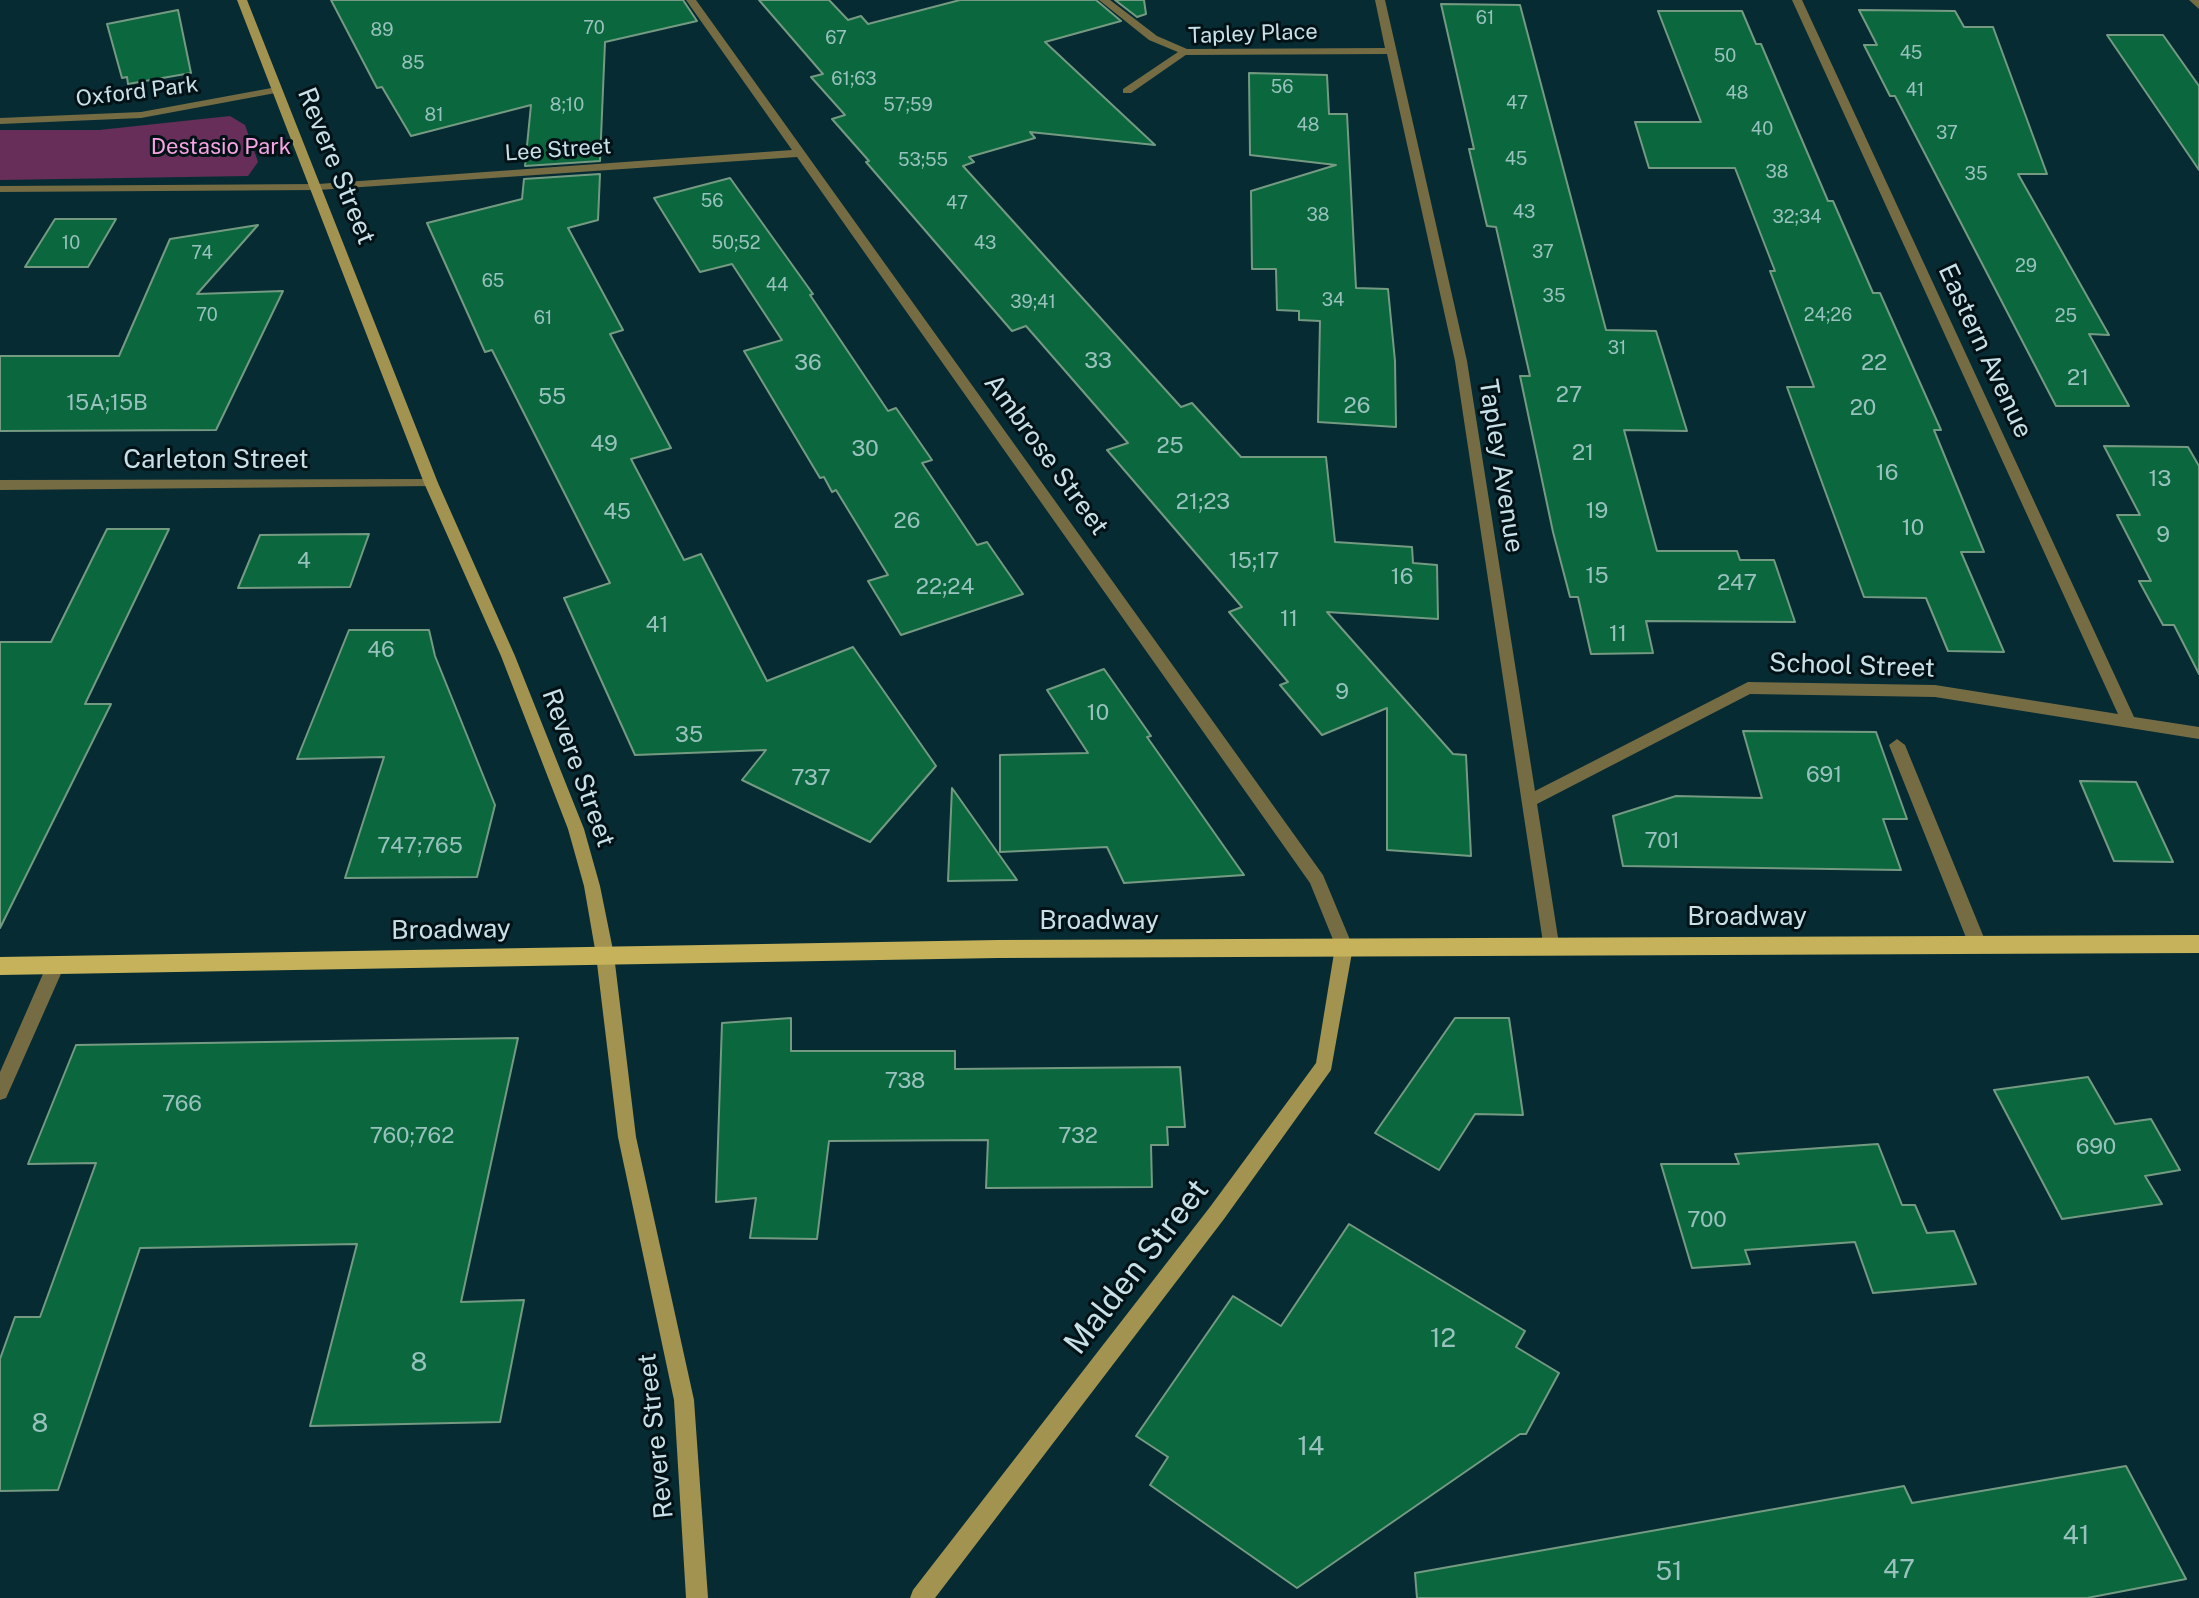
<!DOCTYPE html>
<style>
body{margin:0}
canvas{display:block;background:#062b33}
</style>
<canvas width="2199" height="1598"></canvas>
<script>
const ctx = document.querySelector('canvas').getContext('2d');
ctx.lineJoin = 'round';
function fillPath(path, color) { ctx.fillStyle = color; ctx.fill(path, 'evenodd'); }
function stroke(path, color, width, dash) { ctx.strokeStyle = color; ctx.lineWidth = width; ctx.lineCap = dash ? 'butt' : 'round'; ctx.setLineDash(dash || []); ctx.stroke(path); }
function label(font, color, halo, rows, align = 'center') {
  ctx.font = font + ' "Public Sans",sans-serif'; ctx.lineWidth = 6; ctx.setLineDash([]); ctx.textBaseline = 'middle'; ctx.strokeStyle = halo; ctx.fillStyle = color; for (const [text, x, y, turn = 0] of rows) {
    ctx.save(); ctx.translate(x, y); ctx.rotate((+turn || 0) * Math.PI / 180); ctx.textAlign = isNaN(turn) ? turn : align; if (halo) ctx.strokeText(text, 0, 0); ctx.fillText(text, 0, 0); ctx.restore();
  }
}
fillPath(new Path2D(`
 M230 116 245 125 258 162 248 176 0 180V130H99Z`), '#662e58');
const building = new Path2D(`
 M331 0H683L697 21 605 42 600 161 525 166 531 105 411 136 382 87 377 88Z
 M759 0H829L848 20 861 16 868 24 960 0H1096L1121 21 1045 42 1155 145 1030 132 1035 138 969 157 974 162 963 166 1181 407 1192 403 1241 457H1326L1335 542 1412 547 1413 563 1437 565 1438 619 1327 612 1453 754 1466 755 1471 856 1387 850V708L1322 735 1280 685 1288 682 1229 612 1242 607 1107 450 1128 443 1026 326 1012 331 866 162 869 161 832 119 845 115 811 77 823 74Z
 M1115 0H1144L1146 14 1137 17Z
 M1441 4 1520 5 1606 330 1656 331 1687 431 1624 430 1657 551H1737L1740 560H1774L1795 622 1646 621 1653 653 1591 654 1578 597H1570L1553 532 1520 376H1530L1496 227 1487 226 1469 149H1474Z
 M178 10 191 73 128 84 127 77 122 78 107 24Z
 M1859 10 1955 11 1964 27H1993L2047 174H2018L2109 335 2089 334 2129 406H2056L1895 96H1890L1864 45H1877Z
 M1658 11H1742L1756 44H1761L1828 201H1833L1873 293H1880L1941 430H1934L1984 552H1961L2004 652 1948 651 1926 598 1864 597 1787 387H1814L1770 271H1775L1735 168H1649L1635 122H1701Z
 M2107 35H2163L2199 86V170Z
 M1249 73 1327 75 1329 114H1347L1356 288 1388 289 1395 361 1396 427 1318 422 1320 321 1299 320V311L1277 310 1276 269H1252L1251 191 1336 165 1250 155Z
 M600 174 598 220 568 228 623 330 610 334 671 448 631 459 684 560 701 554 767 681 853 647 936 766 870 842 742 780 766 750 635 755 564 598 610 583 492 350 485 352 427 223 522 199 524 179Z
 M730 178 813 294 810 295 888 411 896 408 932 460 922 463 977 545 987 542 1023 594 901 635 868 581 888 575 836 490 832 492 824 477 820 478 744 351 782 340 732 264 700 272 654 198Z
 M55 219H116L88 267H25Z
 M258 225 197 294 283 291 216 430 0 431V356H119L170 239Z
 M2104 446 2188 447 2199 466V674L2174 625H2163L2139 581H2151L2117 515H2140Z
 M107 529H169L85 704H111L0 928V642H51Z
 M369 534 350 587 238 588 260 535Z
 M349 630H429L435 656 495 805 477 877 345 878 384 757 297 759Z
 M1104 669 1151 736 1147 737 1244 875 1124 883 1107 847 1000 852V755L1088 753 1047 690Z
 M1743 731 1876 732 1907 819H1883L1901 870 1623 866 1613 816 1676 796 1762 798Z
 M2080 781 2136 782 2173 862 2114 861Z
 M952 788 1017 880 948 881Z
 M791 1018V1051H955V1069L1180 1067 1185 1127H1167L1168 1145H1151L1152 1187 986 1188 988 1140 829 1141 817 1239 750 1238 756 1198 716 1202 722 1023Z
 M1455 1018H1509L1523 1115 1475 1114 1439 1170 1375 1133Z
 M518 1038 461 1302 524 1300 500 1422 310 1426 357 1244 140 1248 58 1490 0 1491V1359L15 1317H40L96 1163 28 1164 76 1045Z
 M2088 1077 2115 1124 2151 1119 2180 1170 2145 1176 2162 1204 2062 1219 1994 1090Z
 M1878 1144 1902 1205H1915L1927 1233 1954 1231 1976 1284 1873 1293 1855 1242 1745 1250 1750 1264 1692 1268 1661 1164H1739L1735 1154Z
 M1349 1224 1525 1331 1516 1347 1559 1373 1526 1434H1520L1297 1588 1150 1485 1168 1457 1136 1436 1233 1296 1281 1326Z
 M2126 1466 2186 1579 2087 1598H1417L1415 1573 1904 1486 1912 1503Z`);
fillPath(building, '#0a673e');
stroke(building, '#759a82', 2);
stroke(new Path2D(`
 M157 150H175`), '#42636b', 4, [4, 3]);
fillPath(new Path2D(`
 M1181 50 1190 52 1131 93H1123V89Z
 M1897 739 1905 745 1987 945 1984 950 1978 952 1972 950 1969 945 1889 745Z`), '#756c44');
fillPath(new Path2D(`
 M686 0H696L1323 875 1353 947 1350 952 1344 954 1338 952 1310 883 797 157 318 190 0 192V186L318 184 792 150Z
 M1099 0H1110L1157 36 1187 49 1385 48 1375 0H1385L1467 361 1535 791 1748 682 1935 685 2118 714 1792 0H1802L2134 717 2199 727V739L1935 697 1750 694 1537 804 1559 944 1556 949 1550 951 1544 949 1455 361 1387 54 1185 55 1149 40Z
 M2189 0H2199V9Z
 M277 87 282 90 281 92 141 118 0 124V118L141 112Z
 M431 479 438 483 436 486 0 490V480Z
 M55 960 61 962 64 967 6 1098 0 1100V1072L46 967 49 962Z`), '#756c44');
fillPath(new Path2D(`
 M237 0H247L438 483 515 656 584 829 600 886 614 955 636 1137 694 1400 708 1598H686L674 1400 618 1137 596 955 584 886 568 829 501 656 424 483Z
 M1344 940 1350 942 1353 947 1331 1070 1224 1219 935 1598H910L913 1590 1210 1207 1316 1063 1335 947 1338 942Z`), '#a29351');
fillPath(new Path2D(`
 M2199 935V953L998 958 0 975V957L998 940Z`), '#c5b25b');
label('18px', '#98c2bd', null, [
 ["61",1485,18],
 ["70",594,28],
 ["89",382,30],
 ["67",836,38],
 ["45",1911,53],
 ["50",1725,56],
 ["85",413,63],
 ["61;63",854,79],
 ["56",1282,87],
 ["41",1915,90],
 ["48",1737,93],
 ["47",1517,103],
 ["8;10",567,105],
 ["57;59",908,105],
 ["81",434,115],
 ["48",1308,125],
 ["40",1762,129],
 ["37",1947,133],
 ["45",1516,159],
 ["53;55",923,160],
 ["38",1777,172],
 ["35",1976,174],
 ["56",712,201],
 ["47",957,203],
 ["43",1524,212],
 ["38",1318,215],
 ["32;34",1797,217],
 ["10",71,243],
 ["50;52",736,243],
 ["43",985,243],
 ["37",1543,252],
 ["74",202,253],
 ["29",2026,266],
 ["65",493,281],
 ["44",777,285],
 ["35",1554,296],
 ["34",1333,300],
 ["39;41",1033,302],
 ["70",207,315],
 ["24;26",1828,315],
 ["25",2066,316],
 ["61",543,318],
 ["31",1617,348]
]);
label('22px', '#c8e0e7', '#011216', [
 ["Tapley Place",1253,34,-2],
 ["Oxford Park",137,92,-7],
 ["Lee Street",558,150,-4]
]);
label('22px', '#f8a3e2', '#011216', [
 ["Destasio Park",221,147]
]);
label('22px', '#98c2bd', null, [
 ["33",1098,361],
 ["36",808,363],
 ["22",1874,363],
 ["21",2078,378],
 ["27",1569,395],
 ["55",552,397],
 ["15A;15B",107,403],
 ["26",1357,406],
 ["20",1863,408],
 ["49",604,444],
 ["25",1170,446],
 ["30",865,449],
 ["21",1583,453],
 ["16",1887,473],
 ["13",2160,479],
 ["21;23",1203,502],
 ["19",1597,511],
 ["45",617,512],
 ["26",907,521],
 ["10",1913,528],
 ["9",2163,535],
 ["4",304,561],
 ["15;17",1254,561],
 ["15",1597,576],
 ["16",1402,577],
 ["247",1737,583],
 ["22;24",945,587],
 ["11",1289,619],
 ["41",657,625],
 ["11",1618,634],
 ["46",381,650],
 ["9",1342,692],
 ["10",1098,713],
 ["35",689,735],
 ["691",1824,775],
 ["737",811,778],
 ["701",1662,841],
 ["747;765",420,846],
 ["738",905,1081],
 ["766",182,1104],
 ["760;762",412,1136],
 ["732",1078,1136],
 ["690",2096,1147],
 ["700",1707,1220]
]);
label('26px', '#c8e0e7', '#011216', [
 ["Revere Street",336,166,68],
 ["Eastern Avenue",1985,351,65],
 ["Ambrose Street",1046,455,54],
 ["Carleton Street",216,460],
 ["Tapley Avenue",1501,466,81],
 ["School Street",1852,666,2],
 ["Revere Street",578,768,70],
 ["Broadway",1747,917],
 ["Broadway",1099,921],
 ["Broadway",451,930,-1],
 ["Revere Street",656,1436,-96]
]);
label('26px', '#98c2bd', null, [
 ["12",1443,1339],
 ["8",419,1363],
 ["8",40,1424],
 ["14",1311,1447],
 ["41",2076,1536],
 ["47",1899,1570],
 ["51",1669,1572]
]);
label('32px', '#c8e0e7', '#011216', [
 ["Malden Street",1137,1267,-52]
]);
</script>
